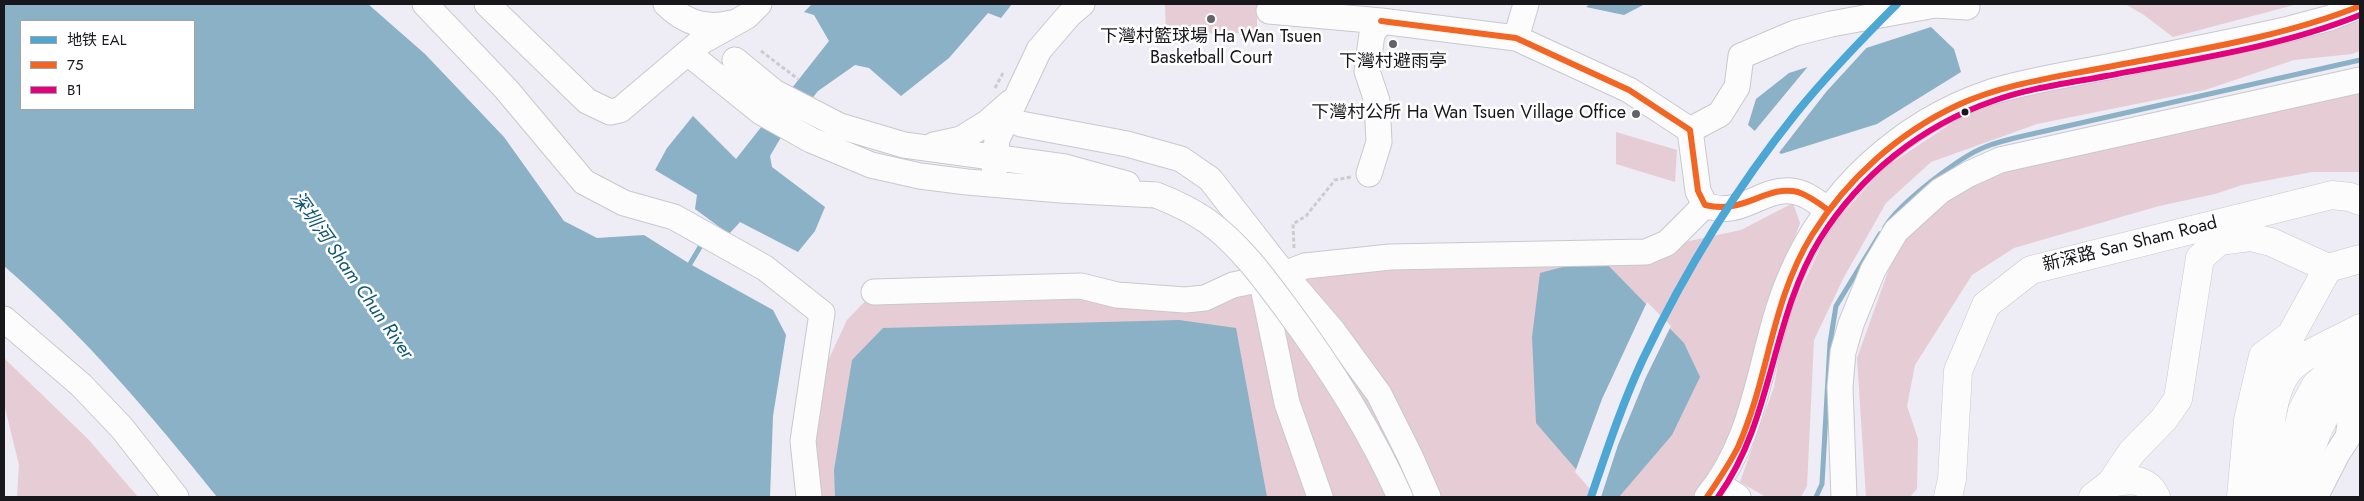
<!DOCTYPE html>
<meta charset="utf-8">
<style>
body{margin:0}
#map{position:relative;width:2364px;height:501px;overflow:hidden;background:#eeecf4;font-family:Jost,"Noto Sans SC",sans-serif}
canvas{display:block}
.frame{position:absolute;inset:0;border:5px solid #18171c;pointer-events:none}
.legend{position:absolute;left:20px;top:20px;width:175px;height:90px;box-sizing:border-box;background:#fff;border:1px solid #a3a2a4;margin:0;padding:6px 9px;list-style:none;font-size:15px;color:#18171c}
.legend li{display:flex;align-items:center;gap:10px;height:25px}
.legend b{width:25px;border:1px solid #a3a2a4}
</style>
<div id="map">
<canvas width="2364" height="501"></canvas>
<div class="frame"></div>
<ul class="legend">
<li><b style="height:6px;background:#4da7d4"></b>地铁 EAL</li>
<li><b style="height:6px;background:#f26522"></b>75</li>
<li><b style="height:6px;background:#e5007d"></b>B1</li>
</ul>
</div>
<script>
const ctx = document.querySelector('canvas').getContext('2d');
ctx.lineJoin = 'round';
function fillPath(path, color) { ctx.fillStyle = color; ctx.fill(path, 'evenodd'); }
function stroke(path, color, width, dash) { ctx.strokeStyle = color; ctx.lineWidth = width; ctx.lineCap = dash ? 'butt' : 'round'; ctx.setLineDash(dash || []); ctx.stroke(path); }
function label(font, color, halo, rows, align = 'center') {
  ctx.font = font + ' Jost,"Noto Sans SC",sans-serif'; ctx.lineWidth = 5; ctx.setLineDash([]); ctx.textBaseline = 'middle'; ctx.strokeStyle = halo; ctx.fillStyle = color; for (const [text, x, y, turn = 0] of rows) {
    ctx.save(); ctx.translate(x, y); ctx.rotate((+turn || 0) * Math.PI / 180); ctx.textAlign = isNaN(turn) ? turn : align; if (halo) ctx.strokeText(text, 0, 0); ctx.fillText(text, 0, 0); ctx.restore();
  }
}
fillPath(new Path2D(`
 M1165 4H1257V33L1166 34Z
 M2125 4H2298L2173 37 2144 15Z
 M2360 21V51L2352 54 2294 60 2205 90 2037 124 1931 162 1886 203 1844 277 1814 340 1807 486 1801 497H1766L1740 482 1774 387 1785 322 1830 228 1884 168 1958 119 2022 94 2247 50Z
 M2360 82V172H2312L2242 185 2215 194 2159 206 2014 248 1972 275 1915 365 1907 406 1918 439 1917 489 1910 497H1866L1857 358 1903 230 1994 170Z
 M1616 132 1677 150 1675 182 1616 164Z
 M1793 203 1800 223 1767 316 1733 443 1695 497H805L826 365 847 320 874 292 1195 293 1230 277 1638 252 1741 230Z
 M4 358 89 440 138 497H17L19 465 4 404Z`), '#e5ccd5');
fillPath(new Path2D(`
 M4 4H368L425 54 504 137 564 221 597 238 644 235 690 264 773 310 786 335 773 416 770 497H217C152 416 83 334 4 266ZM21 21H194V109H21Z
 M812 4H1012L1001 18 988 13 949 58 901 96 869 68 855 65 818 91 780 139 770 156 772 167 825 207 815 231 798 252 740 222 729 234 695 209 697 195 655 170 667 148 693 116 736 159 829 41 814 15 804 12Z
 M1590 4H1645L1624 15 1586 7Z
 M1931 27 1954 49 1961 72 1877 124 1781 154 1748 125 1756 99 1789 73Z
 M1600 257 1684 343 1700 377 1672 435 1619 497H1600L1536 423 1532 337 1540 273Z
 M1179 320 1236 328 1267 497H835L834 470 852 360 883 328Z`), '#8bb1c6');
fillPath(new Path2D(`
 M1870 44 1826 92 1778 154 1753 133 1810 64Z
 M1647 302 1671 326 1646 377 1618 445 1601 497H1597L1575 472 1602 399Z`), '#eeecf4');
stroke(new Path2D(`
 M1885 227C1900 203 1959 157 1985 147 1997 142 2010 139 2023 136L2360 60
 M690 264 700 247
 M1816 497 1822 484 1830 343 1836 306 1880 234`), '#8bb1c6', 5);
const minor = new Path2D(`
 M425 4 506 89 584 182 624 203 674 217 765 268 822 313 803 441 809 497
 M487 4 587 101 610 112 620 110 699 43 747 16 759 4
 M666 4C684 22 706 30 731 23
 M1269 11 1381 21 1516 38 1629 90 1690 130 1698 191 1705 205C1741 219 1760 188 1791 191 1805 192 1817 202 1828 210
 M1516 38 1526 4
 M688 53 761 112 811 140 871 165 920 176 967 182 1061 190 1156 195
 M735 60 774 92 840 126 904 145 1065 167 1127 184
 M1021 124 1127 144 1181 159 1210 179 1284 274 1333 331 1379 394 1410 456 1428 497
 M1690 130 1720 114 1737 87 1741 56 1795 33 1831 24 1935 5 1967 7
 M934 145 961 139 987 123 1011 102
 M1369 174 1379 142 1377 101 1367 71 1372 34 1381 21
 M994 175 997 139 1039 50 1069 15 1082 4
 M1284 274 1305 266 1390 257 1646 252 1667 243 1705 205
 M1261 278 1287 403 1320 497
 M874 292 1081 286 1117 295 1185 300 1205 298 1233 285 1257 280 1276 265
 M4 319 81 385 122 428 176 497
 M1718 484 1738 497
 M1707 497C1759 435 1759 352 1789 280 1825 192 1901 122 1991 92 2030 80 2072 74 2112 66 2170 54 2228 43 2285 30L2330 18 2360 6
 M1844 497 1840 387 1843 352 1851 324 1873 270 1896 231 1940 191 1969 174 2000 160 2360 80
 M2291 497 2303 472
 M2315 497 2337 454 2348 437 2353 405 2360 401`);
const major = new Path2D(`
 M2305 466C2318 426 2324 407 2360 382
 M2111 483C2130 479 2146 477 2156 497
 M1948 497 1952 479 1958 371 1986 305 2031 270 2332 195 2350 197 2360 201
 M2093 497 2111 483 2131 453 2164 419 2178 399 2200 258 2219 241 2250 237 2271 242 2328 268
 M2241 497 2248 420 2263 356 2291 335 2328 268 2360 259
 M2266 497C2269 462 2266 399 2288 371 2303 353 2340 340 2360 328
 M2278 497 2292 457 2302 411 2316 385 2344 361 2360 352`);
stroke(minor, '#cac8ce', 27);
stroke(major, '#cac8ce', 29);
stroke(new Path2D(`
 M761 51 798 79
 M995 88 1003 73
 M1294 248 1293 224 1306 216 1335 180 1351 177`), '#cccbce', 3, [4, 2.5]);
stroke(minor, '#fcfcfd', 25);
stroke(major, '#fcfcfd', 28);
const minorBridge = new Path2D(`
 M1156 195C1174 202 1191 210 1207 221 1239 244 1263 277 1286 308 1330 367 1370 430 1400 497`);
stroke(minorBridge, '#cac8ce', 27, []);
stroke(minorBridge, '#fcfcfd', 25);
stroke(new Path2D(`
 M1381 21 1516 38 1629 90 1690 130 1698 191 1705 205C1745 215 1766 184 1798 192 1809 196 1819 203 1828 210
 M1707 497C1718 481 1729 465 1738 447 1769 378 1771 301 1812 235 1847 179 1898 133 1958 105 2002 85 2050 78 2097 69 2184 52 2278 39 2360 6`), '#f26522', 6);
stroke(new Path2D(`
 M1718 497C1774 419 1770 320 1820 239 1860 175 1921 126 1993 101 2029 88 2069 83 2106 76 2190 60 2281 47 2360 15`), '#e5007d', 6);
stroke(new Path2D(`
 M1591 497C1607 450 1622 404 1643 359 1685 271 1736 188 1797 112 1828 74 1862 39 1897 4`), '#4da7d4', 8);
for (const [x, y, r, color] of [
 [1211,19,5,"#636268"],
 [1393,44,5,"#636268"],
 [1965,112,4.5,"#18171c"],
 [1636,114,5,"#636268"]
]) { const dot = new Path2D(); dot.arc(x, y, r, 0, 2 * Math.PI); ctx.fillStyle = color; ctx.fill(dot); stroke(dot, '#fff', 2); }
label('18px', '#18171c', '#fff', [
 ["下灣村籃球場 Ha Wan Tsuen",1211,38],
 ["Basketball Court",1211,59],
 ["下灣村避雨亭",1393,63],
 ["下灣村公所 Ha Wan Tsuen Village Office",1626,114,"right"]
]);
label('18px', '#18171c', '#fff', [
 ["新深路 San Sham Road",2130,245,-14]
]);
label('italic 19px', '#105975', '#fff', [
 ["深圳河 Sham Chun River",351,276,55]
]);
</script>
